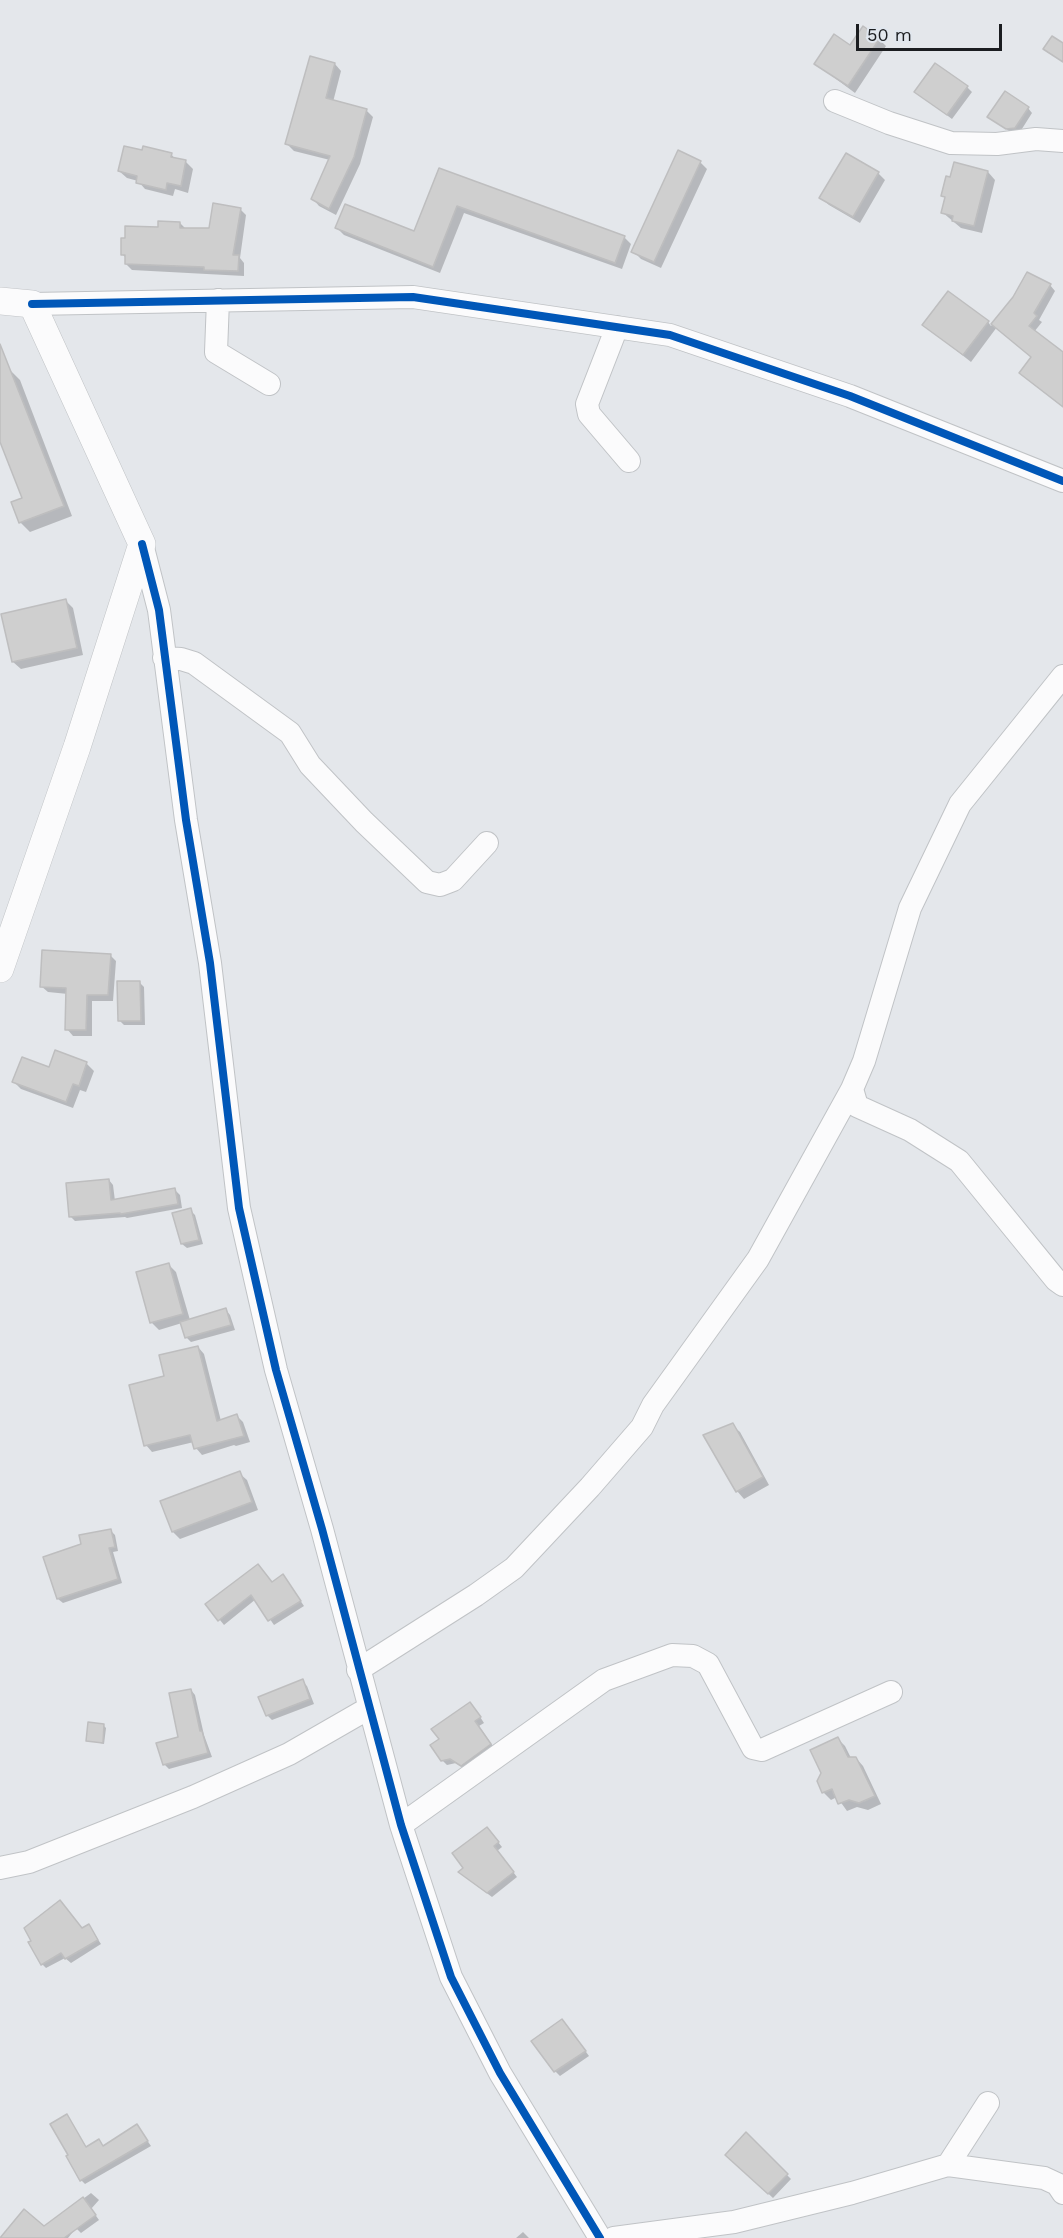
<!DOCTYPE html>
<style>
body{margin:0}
#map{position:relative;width:1063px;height:2238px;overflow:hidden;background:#e4e7eb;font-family:"Work Sans",sans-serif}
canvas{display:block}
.scale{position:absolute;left:856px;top:24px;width:146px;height:27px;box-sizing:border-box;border:3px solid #1b1d20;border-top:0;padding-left:8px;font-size:18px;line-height:21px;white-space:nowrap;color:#1b1d20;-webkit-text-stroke:4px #e1e7ee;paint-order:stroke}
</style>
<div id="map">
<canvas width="1063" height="2238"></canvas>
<div class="scale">50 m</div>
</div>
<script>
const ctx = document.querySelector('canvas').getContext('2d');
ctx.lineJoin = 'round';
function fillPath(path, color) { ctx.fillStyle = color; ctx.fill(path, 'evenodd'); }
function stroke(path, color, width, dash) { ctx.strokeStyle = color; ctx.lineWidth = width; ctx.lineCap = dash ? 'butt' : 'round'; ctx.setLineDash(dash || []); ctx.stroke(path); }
fillPath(new Path2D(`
 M879 39 886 46 855 93 816 64 851 47Z
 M335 64 341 71 333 102 366 110 373 117 360 164 336 215 319 206 313 199 330 160 294 151 287 144Z
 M967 87 972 92 952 119 921 96Z
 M1028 108 1032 113 1020 132 1012 133 989 117Z
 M144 152 171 154 176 160 186 162 193 169 188 193 175 189 173 196 145 189 138 181 127 178 119 171Z
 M700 162 707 169 661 268 641 259 633 251Z
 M440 170 624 237 631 244 622 269 464 213 440 273 344 235 337 228 415 233Z
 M988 172 995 180 982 233 961 228 942 212 946 199 942 195Z
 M878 173 885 180 860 223 829 205 821 198Z
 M240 209 246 215 240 258 244 263V276L132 270 126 264V258L122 254 159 229 180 223 186 229 210 230Z
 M1050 285 1055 291 1039 320 1042 322 1034 332 1063 354V406L1033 357 997 327 971 362 924 325 988 322 991 326 1014 298Z
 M10 370 20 380 72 516 30 532 20 522 23 499 0 438V374Z
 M66 601 73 608 83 655 21 669 13 662Z
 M110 955 116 961 113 1001H92V1036H73L67 1029 68 994 48 992 41 986Z
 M140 983 144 987 145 1025H124L119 1020Z
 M56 1052 87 1064 94 1071 86 1092 80 1090 73 1108 21 1089 14 1082 49 1069Z
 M109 1180 113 1185 115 1201 175 1190 180 1195 182 1208 127 1218 125 1217 75 1221 70 1216Z
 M190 1210 195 1215 203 1244 187 1248 182 1244Z
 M169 1265 176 1272 190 1320 226 1310 230 1315 235 1330 191 1342 186 1337 182 1323 159 1330 151 1322Z
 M198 1347 204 1354 221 1421 237 1416 243 1422 250 1442 236 1446 234 1445 202 1455 196 1448 194 1442 152 1452 146 1445 166 1377Z
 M732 1425 740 1432 769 1485 744 1499 737 1491Z
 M239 1473 247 1480 258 1510 180 1539 173 1532Z
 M110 1530 115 1535 118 1551 113 1552 122 1583 63 1603 58 1599 83 1545Z
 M287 1581 304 1606 274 1625 256 1599 224 1625 207 1604 272 1583Z
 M302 1681 307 1686 314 1704 272 1720 267 1715Z
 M191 1690 195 1695 204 1735 212 1757 169 1769 164 1764 180 1738Z
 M475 1709 484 1723 479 1726 495 1749 466 1770 456 1763 447 1765 442 1760Z
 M104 1726 106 1728 104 1744 87 1740Z
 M837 1738 845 1746 851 1758H856L863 1766 881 1804 868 1810 857 1807 847 1811 837 1797 831 1800 823 1792Z
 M491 1833 502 1847 497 1851 517 1877 492 1897 465 1877Z
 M89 1926 101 1944 71 1963 65 1958 46 1968 42 1964Z
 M567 2026 589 2056 560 2076 555 2071Z
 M67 2116 87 2148 99 2141 104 2147 137 2126 151 2146 85 2184 81 2180 70 2155Z
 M746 2134 791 2179 773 2198 727 2155Z
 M91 2193 99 2200 91 2209 99 2220 81 2233 76 2228 68 2238H13L44 2228Z
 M523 2232 529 2238H516Z`), '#0003');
const building = new Path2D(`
 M863 26 880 38 848 86 814 64 834 34 850 45Z
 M1052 36 1063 43V62L1043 49Z
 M310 56 335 63 326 98 367 109 354 157 329 209 311 199 330 156 285 144Z
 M935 63 968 86 947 115 914 92Z
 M1005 91 1029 107 1015 128 1006 129 987 117Z
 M124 146 142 150 143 146 172 153 171 157 186 160 181 186 167 183 166 190 136 183 137 176 118 171Z
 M678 150 701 161 654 262 631 252Z
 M846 153 879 172 853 217 819 198Z
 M954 162 988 171 974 226 952 221 953 216 941 213 945 197 941 196 946 176 950 177Z
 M439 168 625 236 615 263 457 206 433 267 335 228 345 204 414 231Z
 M213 203 241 208 233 255H239L238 271 204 270V267L125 264V255H121V238H125V226L158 227V221L180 222V228H209Z
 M1027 272 1051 284 1034 313 1037 316 1029 326 1063 352V407L1019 373 1031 357 991 324 1013 297Z
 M948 291 989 321 963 355 922 325Z
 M0 344 64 506 19 523 11 502 22 498 0 442Z
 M66 599 77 648 12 662 1 614Z
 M42 950 111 954 108 995H87L86 1030H65L66 988 40 987Z
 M117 981H140L141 1021H118Z
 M55 1050 87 1062 79 1086 73 1084 66 1102 12 1082 22 1057 49 1067Z
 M109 1179 111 1200 175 1188 178 1204 121 1214 120 1213 69 1217 66 1183Z
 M191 1208 199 1240 181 1244 172 1213Z
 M169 1263 183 1314 150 1323 136 1272Z
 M226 1308 231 1325 185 1338 180 1322Z
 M198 1346 217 1421 237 1414 244 1436 194 1449 190 1435 144 1446 129 1385 164 1376 159 1355Z
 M733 1423 763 1477 736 1492 703 1435Z
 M240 1471 252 1502 172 1532 160 1501Z
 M111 1529 115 1547 109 1548 118 1579 57 1599 43 1557 81 1544 79 1535Z
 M258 1564 272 1582 283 1574 301 1601 268 1621 251 1595 218 1621 205 1604Z
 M303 1679 310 1699 266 1716 258 1697Z
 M191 1689 200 1731H202L208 1753 163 1765 156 1743 178 1737 169 1693Z
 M470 1702 481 1717 475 1721 491 1744 461 1766 450 1759 441 1761 430 1745 439 1739 431 1729Z
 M88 1722 104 1724 103 1743 86 1741Z
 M838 1737 848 1757H856L875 1796 859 1803 849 1800 838 1804 832 1789 822 1793 817 1781 821 1773 810 1750Z
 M487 1827 499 1842 494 1846 514 1872 487 1893 458 1872 463 1868 452 1853Z
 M60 1900 82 1928 89 1924 98 1940 65 1959 61 1953 41 1965 28 1942 31 1941 24 1928Z
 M562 2019 586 2051 554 2072 531 2041Z
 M67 2114 86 2147 99 2139 103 2146 137 2124 148 2141 80 2181 66 2156 68 2155 50 2124Z
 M746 2132 788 2174 768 2194 725 2155Z
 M83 2197 96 2215 64 2238H0L24 2209 44 2226Z`);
fillPath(building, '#cfcfcf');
stroke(building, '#bebebf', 1.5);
const minor = new Path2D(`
 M835 101 889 123 951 143 997 144 1036 139 1063 141
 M218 300 216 352 269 384
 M32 304 413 297 670 335 850 396 1063 481
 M617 327 587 404 589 414 629 461
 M142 544 159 610 186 820 210 963 239 1208 276 1370 322 1529 401 1825 451 1977 500 2073 600 2238
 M164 658 181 659 194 663 290 733 310 765 364 822 427 882 440 885 453 880 487 843
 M1063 676 960 804 910 908 864 1061 852 1089 857 1106 910 1130 959 1161 1056 1280 1063 1285
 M358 1670 476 1595 514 1568 590 1487 642 1427 653 1405 758 1259 852 1089
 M401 1825 604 1680 672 1655 693 1656 708 1664 753 1748 762 1750 891 1692
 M0 1868 29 1862 193 1797 289 1754 369 1708
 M948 2165 988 2103
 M614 2238 734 2222 852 2193 948 2165 1044 2178 1057 2184 1063 2193`);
const tertiary = new Path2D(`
 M0 301 32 304 142 544 77 747 0 969`);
stroke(minor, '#c0c3c6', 24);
stroke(tertiary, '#c0c3c6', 28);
stroke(minor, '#fbfbfc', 22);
stroke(tertiary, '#fbfbfc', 27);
stroke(new Path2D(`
 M32 304 413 297 670 335 850 396 1063 481
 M142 544 159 610 186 820 210 963 239 1208 276 1370 322 1529 401 1825 451 1977 500 2073 600 2238`), '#0057b8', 8);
</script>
